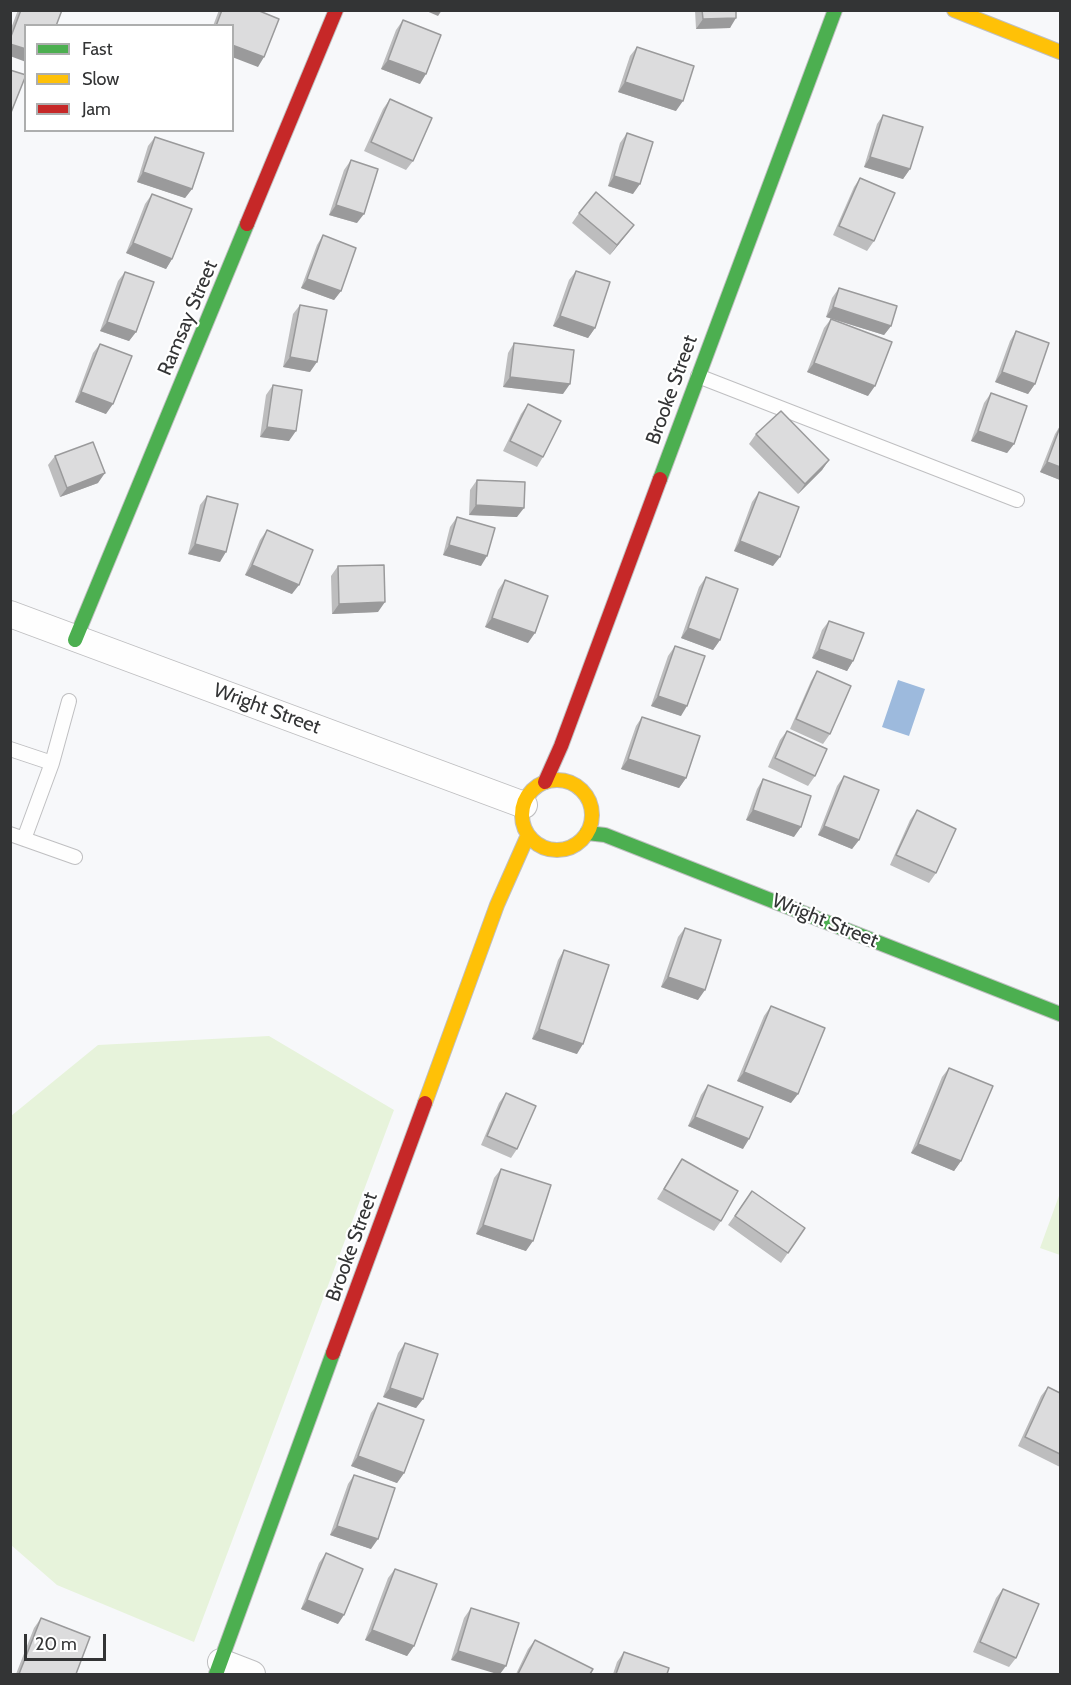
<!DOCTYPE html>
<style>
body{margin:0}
#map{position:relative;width:1071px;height:1685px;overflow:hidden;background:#f7f8fa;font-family:Cabin,sans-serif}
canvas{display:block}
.frame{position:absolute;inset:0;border:12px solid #333435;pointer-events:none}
.legend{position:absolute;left:24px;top:24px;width:210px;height:108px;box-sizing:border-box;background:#fff;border:2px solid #adaeae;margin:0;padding:8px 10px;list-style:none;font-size:18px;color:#333435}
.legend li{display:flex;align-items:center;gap:12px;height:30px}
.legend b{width:30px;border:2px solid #adaeae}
.scale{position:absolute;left:24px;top:1634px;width:82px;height:27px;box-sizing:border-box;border:3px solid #333435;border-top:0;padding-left:8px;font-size:18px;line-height:21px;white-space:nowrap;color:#333435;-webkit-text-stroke:4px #fff;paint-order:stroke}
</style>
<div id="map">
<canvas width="1071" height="1685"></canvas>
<div class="frame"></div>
<ul class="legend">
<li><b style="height:8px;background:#4caf50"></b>Fast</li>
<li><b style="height:8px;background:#ffc107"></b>Slow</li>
<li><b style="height:8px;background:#c62828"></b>Jam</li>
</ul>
<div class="scale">20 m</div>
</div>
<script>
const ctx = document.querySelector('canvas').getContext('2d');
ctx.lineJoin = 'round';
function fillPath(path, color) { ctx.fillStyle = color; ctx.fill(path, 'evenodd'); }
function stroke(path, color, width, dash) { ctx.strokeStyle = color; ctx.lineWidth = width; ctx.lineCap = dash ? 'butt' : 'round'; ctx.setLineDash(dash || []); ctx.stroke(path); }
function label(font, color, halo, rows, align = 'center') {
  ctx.font = font + ' Cabin,sans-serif'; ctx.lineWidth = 4.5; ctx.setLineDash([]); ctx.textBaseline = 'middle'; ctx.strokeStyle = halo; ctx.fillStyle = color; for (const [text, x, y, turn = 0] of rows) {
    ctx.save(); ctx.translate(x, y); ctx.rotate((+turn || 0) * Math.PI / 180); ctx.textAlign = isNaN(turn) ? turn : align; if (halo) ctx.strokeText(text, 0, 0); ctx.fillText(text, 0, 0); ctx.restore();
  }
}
fillPath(new Path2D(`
 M269 1036 394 1110 194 1642 57 1585 11 1545V1116L98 1045Z
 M1060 1193V1255L1040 1248Z`), '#e7f3db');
fillPath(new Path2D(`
 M898 680 925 689 909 736 882 727Z`), '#9dbadd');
const lane = new Path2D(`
 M698 376 1017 500
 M10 749 52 763
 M10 834 75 857
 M24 839 52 763 69 701`);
const street = new Path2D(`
 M10 614 524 805
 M221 1662 252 1674`);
const fast = new Path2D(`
 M660 479 835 10
 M75 640 247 224
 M587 833 605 835 1060 1014
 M216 1674 333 1353`);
const slow = new Path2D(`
 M954 10 1060 52
 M522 815a35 35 0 1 1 70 0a35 35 0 1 1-70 0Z
 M425 1103 497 905 528 835`);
const jam = new Path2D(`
 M247 224 336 10
 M545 782 561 746 660 479
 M333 1353 425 1103`);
stroke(lane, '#bfbfc1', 16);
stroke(street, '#bfbfc1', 28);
stroke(fast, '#bfbfc1', 16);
stroke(slow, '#bfbfc1', 16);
stroke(jam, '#bfbfc1', 16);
stroke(lane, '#fefefe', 14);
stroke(street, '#fefefe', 26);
stroke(fast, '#4caf50', 14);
stroke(slow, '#ffc107', 14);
stroke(jam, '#c62828', 14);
fillPath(new Path2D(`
 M18 10H62L10 56V31Z
 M219 10H257L258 67 232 26H213Z
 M695 10H736L730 28 696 29Z
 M403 20 420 84 381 69 396 30Z
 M637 47 676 111 618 92 630 56Z
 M390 99 413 161 406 170 364 151 383 109Z
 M883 115 910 169 903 179 864 167 877 124Z
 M627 133 633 194 608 186 620 143Z
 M155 137 192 189 185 198 137 182 148 146Z
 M351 160 357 223 329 215 344 170Z
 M860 178 874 241 867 251 833 235 854 187Z
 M152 194 172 259 166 269 126 253 145 204Z
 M579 213 627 234 610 255 572 223Z
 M323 235 341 291 334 300 301 288 317 245Z
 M576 271 595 328 588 338 553 326 569 280Z
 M125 272 136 332 129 341 100 331 118 281Z
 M839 288 891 326 884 335 826 317 832 298Z
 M300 305 310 372 283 367 293 314Z
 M831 319 868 396 807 372 824 328Z
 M1016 331 1035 384 1028 394 995 382 1010 341Z
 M514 343 563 394 503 387 508 353Z
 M100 344 106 414 75 402 93 353Z
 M273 385 289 441 260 437 266 395Z
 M991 393 1014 444 1007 453 971 441 984 403Z
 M528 404 543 457 537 467 503 451 521 414Z
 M1060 426V480L1040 472 1055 434Z
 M756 434 829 460 822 470 798 494 749 444Z
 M55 456 98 483 60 497 48 465Z
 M477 480 517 517 469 515 470 490Z
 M759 492 773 566 734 551 752 502Z
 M207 496 220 562 188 554 200 505Z
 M457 517 481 566 443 555 450 527Z
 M267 530 292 594 245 575 260 540Z
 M338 566 378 612 332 614 331 576Z
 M706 577 720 640 713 650 681 638 699 587Z
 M505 580 528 643 485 627 498 590Z
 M829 621 853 661 847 671 812 658 822 630Z
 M675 646 681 716 651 706 668 656Z
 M817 671 830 734 823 744 790 729 811 681Z
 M642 717 686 778 679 788 621 769 636 726Z
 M787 731 815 776 808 786 768 767 780 740Z
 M844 776 859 840 852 849 818 835 837 786Z
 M763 779 794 837 746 820 757 789Z
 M917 810 936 873 929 883 890 865 910 820Z
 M685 928 698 1000 661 987 678 937Z
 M564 950 577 1054 532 1039 558 960Z
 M771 1006 791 1103 737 1081 764 1016Z
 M949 1068 961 1161 954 1171 911 1153 942 1077Z
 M708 1085 743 1149 688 1126 701 1095Z
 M506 1093 517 1149 511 1158 481 1145 499 1103Z
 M682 1159 721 1221 714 1231 657 1199Z
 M501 1169 526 1251 476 1234 494 1178Z
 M752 1191 805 1228 781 1263 728 1225Z
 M405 1343 423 1399 416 1408 383 1397 398 1353Z
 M1048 1387 1060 1393V1467L1018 1446 1041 1396Z
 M378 1403 404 1473 397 1483 351 1466 371 1413Z
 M354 1475 371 1549 330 1535 348 1484Z
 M326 1553 338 1624 301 1609 319 1563Z
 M395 1569 414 1646 407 1656 365 1640 388 1578Z
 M1003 1589 1016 1658 1009 1667 973 1652 996 1598Z
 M471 1608 519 1623 451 1660 464 1618Z
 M41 1618 76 1674H16L34 1628Z
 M535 1640 590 1674H516L528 1649Z
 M624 1652 667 1674H613L617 1662Z`), '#bdbdbe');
fillPath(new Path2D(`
 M424 10H442L438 16Z
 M736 18 730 28 696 29 703 19Z
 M10 44 26 49V62L10 56Z
 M232 45 264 57 258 67 232 57Z
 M388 60 426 74 420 84 381 69Z
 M625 82 683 101 676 111 618 92Z
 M870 157 910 169 903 179 864 167Z
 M143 172 192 189 185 198 137 182Z
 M614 176 640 184 633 194 608 186Z
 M336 205 364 214 357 223 329 215Z
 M634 225 627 234 610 255 617 245Z
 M133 243 172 259 166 269 126 253Z
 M307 279 341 291 334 300 301 288Z
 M833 307 891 326 884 335 826 317Z
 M560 316 595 328 588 338 553 326Z
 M107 322 136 332 129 341 100 331Z
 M290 357 317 362 310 372 283 367Z
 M814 363 875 386 868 396 807 372Z
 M1002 372 1035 384 1028 394 995 382Z
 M510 377 570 384 563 394 503 387Z
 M81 392 113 404 106 414 75 402Z
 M267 427 296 431 289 441 260 437Z
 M978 431 1014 444 1007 453 971 441Z
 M829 460 822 470 798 494 805 484Z
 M1047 462 1060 467V480L1040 472Z
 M105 473 98 483 60 497 67 488Z
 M476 505 524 508 517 517 469 515Z
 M740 541 780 557 773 566 734 551Z
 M195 544 226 552 220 562 188 554Z
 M449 545 487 556 481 566 443 555Z
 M252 565 299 585 292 594 245 575Z
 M385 602 378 612 332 614 339 604Z
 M492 618 535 633 528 643 485 627Z
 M688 628 720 640 713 650 681 638Z
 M819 649 853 661 847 671 812 658Z
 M658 696 687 706 681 716 651 706Z
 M628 759 686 778 679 788 621 769Z
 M753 810 801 827 794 837 746 820Z
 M824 826 859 840 852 849 818 835Z
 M668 977 705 990 698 1000 661 987Z
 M539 1029 583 1044 577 1054 532 1039Z
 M744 1072 798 1094 791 1103 737 1081Z
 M695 1117 749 1139 743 1149 688 1126Z
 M918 1144 961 1161 954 1171 911 1153Z
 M483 1225 533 1241 526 1251 476 1234Z
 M390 1388 423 1399 416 1408 383 1397Z
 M358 1456 404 1473 397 1483 351 1466Z
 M337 1526 378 1539 371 1549 330 1535Z
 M307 1600 344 1615 338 1624 301 1609Z
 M372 1630 414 1646 407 1656 365 1640Z
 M458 1651 506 1666 500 1674H497L451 1660Z`), '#9a9a9b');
const building = new Path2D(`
 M21 10H62L56 26H26V49L10 44V39Z
 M222 10H257L279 19 264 57 232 45V26H216Z
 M702 10H736V18L703 19Z
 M403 20 441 35 426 74 388 60Z
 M637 47 694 66 683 101 625 82Z
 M10 70 26 75 10 115Z
 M390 99 432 118 413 161 371 142Z
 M883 115 923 127 910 169 870 157Z
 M627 133 653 142 640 184 614 176Z
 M155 137 204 153 192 189 143 172Z
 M351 160 378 169 364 214 336 205Z
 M860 178 895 193 874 241 839 226Z
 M596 192 634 225 617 245 579 213Z
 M152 194 192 209 172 259 133 243Z
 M323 235 356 248 341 291 307 279Z
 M576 271 610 282 595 328 560 316Z
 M125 272 154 282 136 332 107 322Z
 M839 288 897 306 891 326 833 307Z
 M300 305 327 310 317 362 290 357Z
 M831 319 892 342 875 386 814 363Z
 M1016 331 1049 343 1035 384 1002 372Z
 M514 343 574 350 570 384 510 377Z
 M100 344 132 356 113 404 81 392Z
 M273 385 302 390 296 431 267 427Z
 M991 393 1027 406 1014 444 978 431Z
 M528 404 561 421 543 457 510 441Z
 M781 411 829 460 805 484 756 434Z
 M1060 427V467L1047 462Z
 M93 442 105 473 67 488 55 456Z
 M477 480 525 482 524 508 476 505Z
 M759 492 799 507 780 557 740 541Z
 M207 496 238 504 226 552 195 544Z
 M457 517 495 528 487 556 449 545Z
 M267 530 313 550 299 585 252 565Z
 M384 565 385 602 339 604 338 566Z
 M706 577 738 589 720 640 688 628Z
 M505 580 548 596 535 633 492 618Z
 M829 621 864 633 853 661 819 649Z
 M675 646 705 656 687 706 658 696Z
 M817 671 851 686 830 734 796 719Z
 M642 717 700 736 686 778 628 759Z
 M787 731 827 749 815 776 775 758Z
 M844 776 879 790 859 840 824 826Z
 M763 779 811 796 801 827 753 810Z
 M917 810 956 829 936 873 896 855Z
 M685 928 721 940 705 990 668 977Z
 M564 950 609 965 583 1044 539 1029Z
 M771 1006 825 1028 798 1094 744 1072Z
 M949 1068 993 1086 961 1161 918 1144Z
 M708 1085 763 1107 749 1139 695 1117Z
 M506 1093 536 1106 517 1149 487 1136Z
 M682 1159 738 1191 721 1221 664 1189Z
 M501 1169 551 1185 533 1241 483 1225Z
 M752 1191 805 1228 788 1253 735 1216Z
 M405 1343 438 1354 423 1399 390 1388Z
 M1048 1387 1060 1393V1454L1025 1437Z
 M378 1403 424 1420 404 1473 358 1456Z
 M354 1475 395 1488 378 1539 337 1526Z
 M326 1553 363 1569 344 1615 307 1600Z
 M395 1569 437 1584 414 1646 372 1630Z
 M1003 1589 1039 1604 1016 1658 980 1642Z
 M471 1608 519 1623 506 1666 458 1651Z
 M41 1618 90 1637 76 1674H19Z
 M535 1640 593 1669 590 1674H518Z
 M624 1652 669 1668 667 1674H616Z`);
fillPath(building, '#dcdcdd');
stroke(building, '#9a9a9b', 1.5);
label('20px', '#333435', '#fff', [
 ["Ramsay Street",188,318,-67],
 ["Brooke Street",672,390,-70],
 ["Wright Street",267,709,20],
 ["Wright Street",825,921,22],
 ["Brooke Street",352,1247,-70]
]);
</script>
